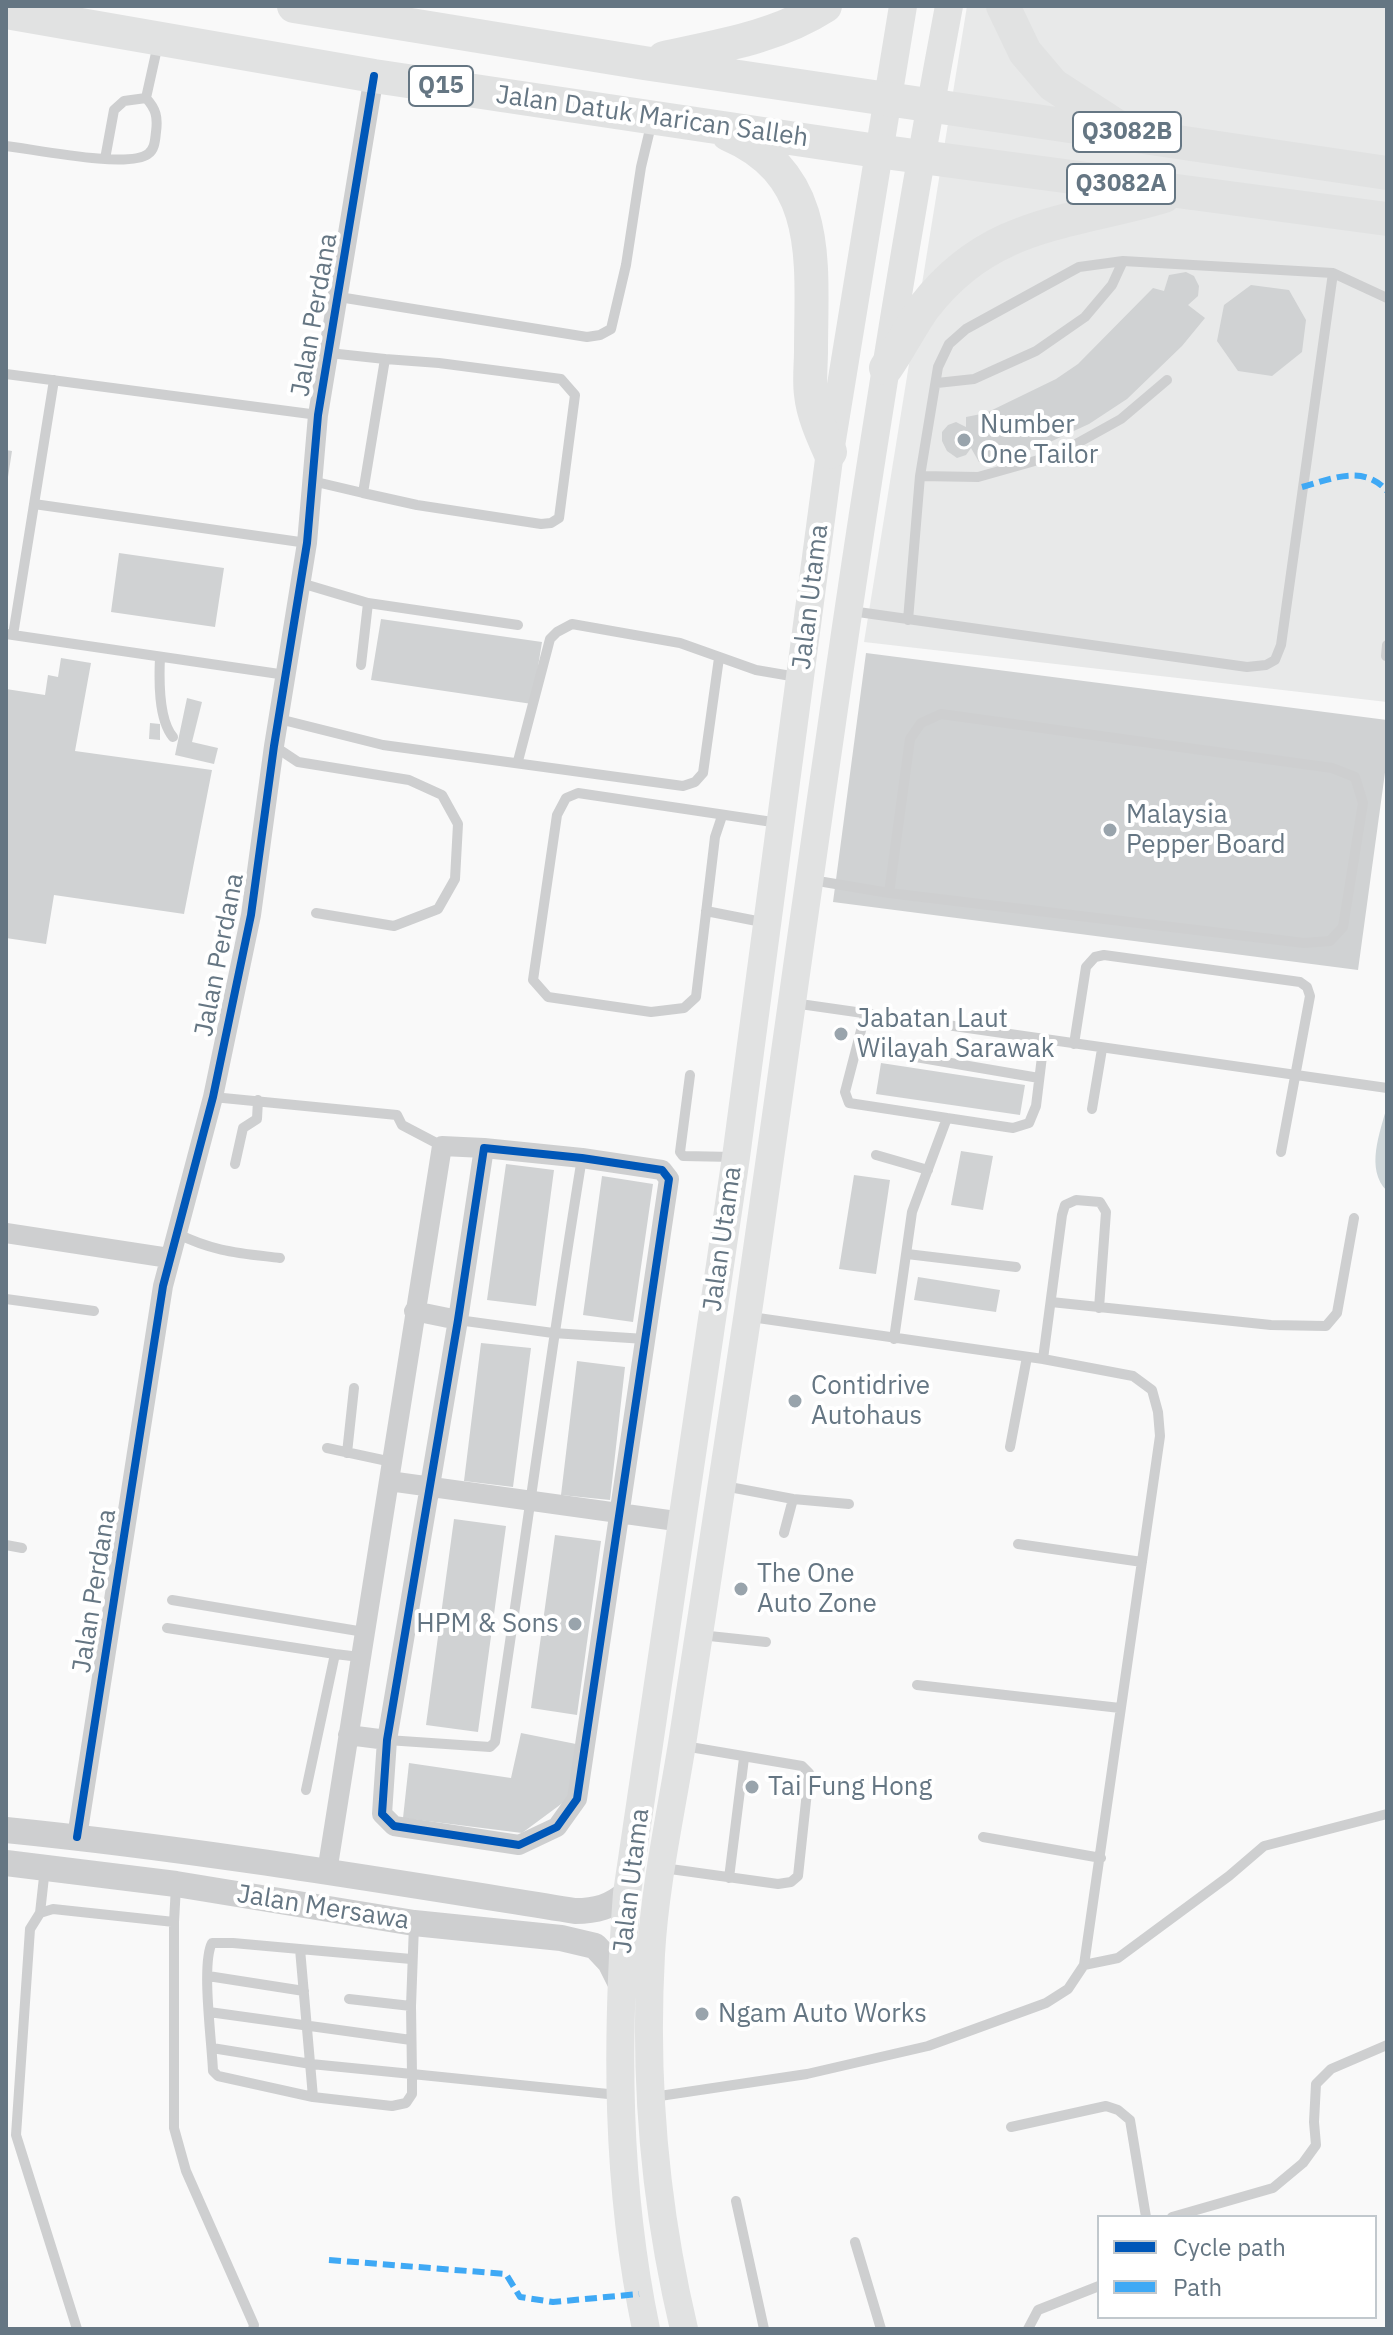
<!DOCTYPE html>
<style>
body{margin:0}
#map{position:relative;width:1393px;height:2335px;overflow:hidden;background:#f9f9f9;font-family:"IBM Plex Sans",sans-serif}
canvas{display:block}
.frame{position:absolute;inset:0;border:8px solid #657683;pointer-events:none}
.legend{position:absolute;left:1097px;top:2215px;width:280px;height:104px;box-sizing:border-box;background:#fff;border:2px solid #c1c8cd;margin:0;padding:10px 14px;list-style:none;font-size:24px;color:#657683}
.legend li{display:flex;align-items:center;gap:16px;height:40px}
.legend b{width:40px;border:2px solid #c1c8cd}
</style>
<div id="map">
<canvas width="1393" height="2335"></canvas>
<div class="frame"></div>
<ul class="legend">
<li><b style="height:10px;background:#0057b8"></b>Cycle path</li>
<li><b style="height:10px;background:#3fa9f5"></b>Path</li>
</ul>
</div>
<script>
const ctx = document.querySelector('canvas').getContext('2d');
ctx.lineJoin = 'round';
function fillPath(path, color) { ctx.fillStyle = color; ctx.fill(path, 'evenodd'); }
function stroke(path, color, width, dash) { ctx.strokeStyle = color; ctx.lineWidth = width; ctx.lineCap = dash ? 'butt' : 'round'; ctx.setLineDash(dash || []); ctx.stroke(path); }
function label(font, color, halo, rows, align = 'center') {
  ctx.font = font + ' "IBM Plex Sans",sans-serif'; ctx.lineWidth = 8; ctx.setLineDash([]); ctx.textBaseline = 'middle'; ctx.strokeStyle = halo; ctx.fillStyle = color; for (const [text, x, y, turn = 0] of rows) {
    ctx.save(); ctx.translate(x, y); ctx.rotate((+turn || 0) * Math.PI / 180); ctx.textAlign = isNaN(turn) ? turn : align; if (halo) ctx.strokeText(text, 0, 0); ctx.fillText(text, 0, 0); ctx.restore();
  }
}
fillPath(new Path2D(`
 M967 6H1387V702L864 642Z`), '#e8e9e9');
fillPath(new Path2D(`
 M1387 1106V1191C1365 1169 1380 1133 1387 1106Z`), '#ced6d9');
fillPath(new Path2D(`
 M1186 272 1194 276 1199 286 1198 296 1188 305 1205 318 1182 346 1127 399 1089 424 1050 442 1011 457 979 462 971 448 966 455 957 458 947 451 942 441V432L948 425 956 422 966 427V417L986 413 1056 379 1078 364 1153 288 1164 291 1169 275Z
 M1251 285 1289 290 1306 320 1302 352 1272 376 1238 371 1217 341 1224 305Z
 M6 450 12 451 8 477H6Z
 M119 553 224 568 215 627 111 612Z
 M381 619 542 642 532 704 371 680Z
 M866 653 1387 720V758L1358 970 833 902Z
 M61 658 91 663 75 751 212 770 184 914 54 895 46 944 6 938V689L45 695 48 675 58 677Z
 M187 698 202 702 192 742 218 748 214 764 175 755Z
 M150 723 160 724V740L149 739Z
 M881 1063 1025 1085 1020 1115 876 1094Z
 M961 1151 993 1156 983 1210 951 1205Z
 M506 1164 554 1170 536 1306 487 1300Z
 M854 1175 890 1180 876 1274 839 1269Z
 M602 1176 653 1184 633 1322 583 1315Z
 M918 1277 1000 1290 996 1312 914 1300Z
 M481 1343 531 1348 513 1487 464 1481Z
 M577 1361 625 1367 610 1500 561 1495Z
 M454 1519 506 1526 478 1732 426 1725Z
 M555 1535 601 1541 577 1715 531 1708Z
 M521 1733 576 1744 568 1799 522 1833 403 1818 409 1763 511 1778Z`), '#d0d2d3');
stroke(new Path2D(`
 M6 146C33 149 128 169 148 154 155 149 155 140 156 132 158 117 156 109 146 98
 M105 159 114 110 124 101 146 98 158 44
 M339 297 587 337 600 335 611 329 626 265 641 167 652 121
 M6 374 318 415
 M937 383 974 379 1036 351 1085 317 1112 285 1123 261
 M920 476 978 477 1056 455 1121 419 1167 380
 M312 481 363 493 385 359 329 353
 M363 493 417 505 541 524 551 523 559 518 575 395 561 379 439 363 385 359
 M34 504 307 543
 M301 583 368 603 518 625
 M851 611 1247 667 1266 665 1275 660 1281 645 1333 273
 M908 620 920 476 938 367 949 344 966 329 1079 267 1123 261 1333 273 1387 298
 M6 634 286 675
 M13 635 54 380
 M1386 656 1387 645
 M160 657C159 679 158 719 173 737
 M361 665 368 603
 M279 719 383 745 683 786 695 782 703 773 719 658
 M274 746 298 762 409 780 442 795 458 824 455 879 438 909 394 926 316 913
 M518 761 550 639 557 632 572 624 680 643 756 670 797 677
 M722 816 715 837 696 997 684 1008 651 1012 548 997 533 980 557 815 566 798 578 793 779 823
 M812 880 889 893 1304 943 1330 941 1343 927 1363 803 1355 777 1332 768 941 714 921 723 910 739 889 893
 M706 911 767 923
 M793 1003 1387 1088
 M865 1015 845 1092 849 1103 947 1118 912 1212 894 1339
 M1074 1044 1086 967 1095 957 1104 955 1300 982 1307 987 1310 996 1281 1152
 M857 1047 1039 1078
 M690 1075 680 1152 683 1156 734 1157
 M213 1097 397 1115 402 1125 442 1146
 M1092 1109 1102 1049
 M947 1118 1013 1128 1029 1123 1036 1106 1044 1040
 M876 1155 928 1170
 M235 1164 243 1128 257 1119 258 1100
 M176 1233C214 1252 239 1253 280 1258
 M907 1254 1016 1267
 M6 1299 94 1311
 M1051 1302 1271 1325 1326 1326 1337 1313 1354 1218
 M458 1320 553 1333 645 1339
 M1043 1359 1062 1215 1065 1205 1076 1200 1100 1202 1106 1212 1099 1308
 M1010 1447 1027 1357
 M327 1448 392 1462
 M347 1453 354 1388
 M724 1486 793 1499 849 1504
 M784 1533 793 1499
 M1018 1544 1142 1562
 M6 1545 22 1548
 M172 1600 364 1632
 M167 1628 335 1654
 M700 1635 766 1642
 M917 1685 1120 1708
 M387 1740 490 1747 495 1742C525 1547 550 1352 582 1158
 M306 1790 335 1654 360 1657
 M983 1837 1101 1858
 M663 1868 778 1884 791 1882 798 1876 809 1773 802 1766 684 1746
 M729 1878 744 1758
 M176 1886 174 1922V2128L186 2171 254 2325 253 2329
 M40 1913 45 1868
 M414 1925 411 2006 412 2074 618 2095
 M300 1949 313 2097
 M1084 1965 1118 1958 1229 1876 1264 1846 1387 1814
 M208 1976 304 1991
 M349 1999 411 2006
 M209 2012 411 2040
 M212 2048 311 2064 412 2074V2094L406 2103 392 2106 313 2097 218 2076 213 2071C212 2043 201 1964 212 1943H233L411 1959
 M653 2097 807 2074 928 2046 1046 2003 1068 1989 1084 1965 1160 1436 1158 1412 1152 1390 1133 1376 1043 1359 751 1317
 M1011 2127 1106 2106 1118 2110 1130 2120 1146 2217
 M736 2201 764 2329
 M1172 2217 1273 2188 1303 2163 1316 2145 1314 2122 1316 2084 1331 2069 1387 2045
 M855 2242 881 2329
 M77 2329 16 2135 30 1929 40 1913 53 1909 174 1922
 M1028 2329 1038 2310 1099 2286`), '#cecfd0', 10);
stroke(new Path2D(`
 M484 1148 582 1158 662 1170 669 1179 577 1799 557 1827 519 1845 394 1826 382 1814 387 1740 458 1320Z
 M6 1233 169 1258
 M414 1311 458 1320
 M389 1481 683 1522
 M348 1735 387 1740
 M77 1837 163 1286 213 1097 251 915 274 746 307 543 318 415 374 76
 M327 1872 442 1146 484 1148`), '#cecfd0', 20);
stroke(new Path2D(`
 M6 1830C196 1849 386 1881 575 1911 596 1911 611 1907 627 1893
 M6 1863 176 1884 414 1923 561 1938 595 1946 610 1962 620 1982`), '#cecfd0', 26);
stroke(new Path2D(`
 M646 2329C616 2185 616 2040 627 1893L736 1157 830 452 903 6
 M684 2329C655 2207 644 2080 651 1954 655 1884 671 1813 682 1744 704 1600 727 1456 748 1312 811 876 867 439 949 6`), '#e1e2e2', 28);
stroke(new Path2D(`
 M294 6 644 63 1387 173
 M1003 6 1025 52 1053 85 1118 127
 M6 12 374 76 877 151 1387 219
 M664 58C719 46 777 37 825 6
 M728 134C824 175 811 265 811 351 811 365 809 380 811 394 813 414 822 434 830 452
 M886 368C900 348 911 325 925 306 991 221 1070 224 1164 196`), '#e1e2e2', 34);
stroke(new Path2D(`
 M1302 487C1332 479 1363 464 1387 491
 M329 2260 506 2274 520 2297 553 2302 639 2294`), '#3fa9f5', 6, [12, 6]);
stroke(new Path2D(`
 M484 1148 582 1158 662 1170 669 1179 577 1799 557 1827 519 1845 394 1826 382 1814 387 1740 458 1320Z
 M77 1837 163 1286 213 1097 251 915 274 746 307 543 318 415 374 76`), '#0057b8', 8);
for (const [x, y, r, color] of [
 [964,440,8,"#99a4ac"],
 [1110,830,8,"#99a4ac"],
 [841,1034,8,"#99a4ac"],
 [795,1401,8,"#99a4ac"],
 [741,1589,8,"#99a4ac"],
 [575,1624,8,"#99a4ac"],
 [752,1787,8,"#99a4ac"],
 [702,2014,8,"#99a4ac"]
]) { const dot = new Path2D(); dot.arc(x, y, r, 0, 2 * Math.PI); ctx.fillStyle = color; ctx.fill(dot); stroke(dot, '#fff', 3); }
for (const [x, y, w] of [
 [441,86,64],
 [1127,132,108],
 [1121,184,108]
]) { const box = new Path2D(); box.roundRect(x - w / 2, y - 20, w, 40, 6); ctx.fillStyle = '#fff'; ctx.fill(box); stroke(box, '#657683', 2); }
label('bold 24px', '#657683', null, [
 ["Q15",441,86],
 ["Q3082B",1127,132],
 ["Q3082A",1121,184]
]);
label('26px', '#657683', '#fff', [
 ["Jalan Datuk Marican Salleh",652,117,8],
 ["Jalan Perdana",315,315,-80],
 ["Jalan Utama",811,597,-83],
 ["Jalan Perdana",220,955,-79],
 ["Jalan Utama",723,1239,-82],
 ["Jalan Perdana",95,1591,-81],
 ["Jalan Utama",632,1881,-83],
 ["Jalan Mersawa",323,1908,9]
]);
label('26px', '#657683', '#fff', [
 ["Number",980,425],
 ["One Tailor",980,455],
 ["Malaysia",1126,815],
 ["Pepper Board",1126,845],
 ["Jabatan Laut",857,1019],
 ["Wilayah Sarawak",857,1049],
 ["Contidrive",811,1386],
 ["Autohaus",811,1416],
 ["The One",757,1574],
 ["Auto Zone",757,1604],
 ["HPM & Sons",559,1624,"right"],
 ["Tai Fung Hong",768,1787],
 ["Ngam Auto Works",718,2014]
], 'left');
</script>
